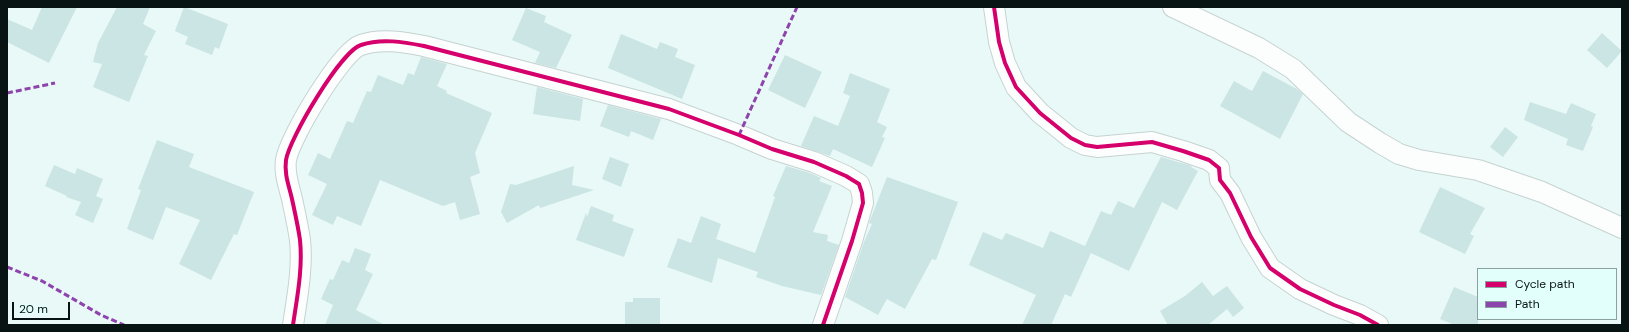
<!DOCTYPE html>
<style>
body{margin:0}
#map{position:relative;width:1629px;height:332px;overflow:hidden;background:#e9f9f7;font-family:"DM Sans",sans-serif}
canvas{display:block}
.frame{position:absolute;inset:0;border:8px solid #071413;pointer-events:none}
.legend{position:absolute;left:1477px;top:268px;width:140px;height:52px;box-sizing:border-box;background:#e3fffc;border:1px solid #8ba19f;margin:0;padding:5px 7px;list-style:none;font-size:12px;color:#071413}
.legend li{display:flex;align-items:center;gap:8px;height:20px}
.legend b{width:20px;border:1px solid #8ba19f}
.scale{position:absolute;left:12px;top:302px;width:58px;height:18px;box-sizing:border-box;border:2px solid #071413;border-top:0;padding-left:5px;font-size:12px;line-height:14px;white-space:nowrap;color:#071413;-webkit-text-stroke:3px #e3fffc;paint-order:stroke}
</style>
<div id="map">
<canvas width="1629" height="332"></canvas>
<div class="frame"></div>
<ul class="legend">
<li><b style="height:5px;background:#d6006c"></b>Cycle path</li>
<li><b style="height:5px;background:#8e44ad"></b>Path</li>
</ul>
<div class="scale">20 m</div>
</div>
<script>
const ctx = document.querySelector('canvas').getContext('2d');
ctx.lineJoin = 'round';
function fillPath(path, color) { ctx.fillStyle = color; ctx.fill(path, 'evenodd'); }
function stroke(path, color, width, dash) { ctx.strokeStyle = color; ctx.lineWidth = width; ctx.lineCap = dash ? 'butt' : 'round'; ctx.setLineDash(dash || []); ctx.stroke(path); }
fillPath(new Path2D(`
 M42 7H77L49 63 7 42V19L32 30Z
 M117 7H150L143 24 156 31 144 55 148 56 129 102 93 87 102 64 93 62 98 43Z
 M184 7 228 24 219 49 215 47 212 55 185 44 188 37 175 31Z
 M526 8 546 16 544 22 572 35 556 68 535 63 540 52 512 40Z
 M1602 33 1622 51 1607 68 1587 50Z
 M621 34 657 49 660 42 678 49 675 57 695 65 682 99 608 68Z
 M785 55 822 72 805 108 768 90Z
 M421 57 447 64 437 86 447 91 446 93 492 113 475 153 480 173 470 177 480 214 460 220 455 202 443 206 380 180 361 226 337 216 333 225 312 215 327 184 308 175 318 153 330 159 347 121 353 123 367 91 371 92 378 75 403 85 408 73 414 75Z
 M1263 71 1297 89 1303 94 1280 139 1220 106 1234 81 1252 91Z
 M850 73 890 89 877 122 887 127 882 137 885 138 872 167 833 149 830 156 801 146 814 116 838 126 850 96 843 93Z
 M537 87 583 99 580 121 533 114Z
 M1530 102 1566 114 1571 103 1596 114 1591 126 1593 127 1583 151 1566 145 1568 139 1524 120Z
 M608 105 661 119 653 140 631 131 629 137 600 126Z
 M1505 127 1518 137 1503 157 1490 147Z
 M157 140 194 154 189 167 254 192 237 235 234 234 211 280 179 264 200 220 166 207 153 240 127 229 141 190 138 189Z
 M610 157 629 164 621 187 602 179Z
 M1161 157 1192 166 1191 167 1198 171 1177 210 1162 202 1129 271 1091 253 1071 297 1065 294 1051 325H1022L1036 295 969 265 983 232 1002 240 1006 233 1043 248 1050 231 1085 246 1101 211 1111 215 1118 201 1134 208Z
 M54 165 75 174 77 168 103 179 96 196 103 199 93 223 75 215 81 202 66 197 67 196 45 186Z
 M574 166 572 185 594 190 540 208 539 205 507 223 501 212 510 184 516 185Z
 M786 166 810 173 821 178 819 181 832 186 813 232 828 235 827 241 839 245 821 295 782 286 756 277 758 272 718 258 712 283 667 267 678 238 691 243 701 216 721 224 716 239 755 253 775 197 773 196Z
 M887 177 958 202 936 260 932 259 905 309 887 299 878 315 845 297 864 242 872 224 869 223Z
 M1440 187 1485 208 1470 234 1474 236 1465 254 1419 232Z
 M591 206 614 215 612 221 634 229 624 257 576 240 586 213 587 217Z
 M355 248 371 254 365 270 373 274 356 310 385 325H325L333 305 321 299 330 279 333 280 342 260 349 263Z
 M1202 282 1213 296 1227 286 1244 308 1233 317 1227 309 1208 325H1168L1160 311 1185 296Z
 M1454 287 1478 297V325H1455L1440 319Z
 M633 298H660V325H625V302H633Z`), '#cae5e3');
const street = new Path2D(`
 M994 7 999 42 1005 63 1016 87 1040 113 1071 138 1085 145 1097 147 1152 142 1183 151 1209 160 1219 168 1220 180 1230 193 1251 237 1270 268 1300 289 1334 305 1360 315 1378 325
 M1173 7 1259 48 1293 69 1348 122 1380 143 1399 154 1419 160 1478 170 1542 192 1622 228
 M293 325C297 298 303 268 300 240 298 226 295 213 292 199 289 186 284 174 286 160 289 139 341 51 361 45 381 38 404 42 424 46L669 109 739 135 772 149 814 162 846 176 859 184 862 193 863 203 852 241 823 325`);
stroke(street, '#c5d3d1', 22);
stroke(street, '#fcfefe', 20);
stroke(new Path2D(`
 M7 93 55 83
 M739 135 797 7
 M7 267 42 281 101 315 124 325`), '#8e44ad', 3, [6, 3]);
stroke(new Path2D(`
 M994 7 999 42 1005 63 1016 87 1040 113 1071 138 1085 145 1097 147 1152 142 1183 151 1209 160 1219 168 1220 180 1230 193 1251 237 1270 268 1300 289 1334 305 1360 315 1378 325
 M293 325C297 298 303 268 300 240 298 226 295 213 292 199 289 186 284 174 286 160 289 139 341 51 361 45 381 38 404 42 424 46L669 109 739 135 772 149 814 162 846 176 859 184 862 193 863 203 852 241 823 325`), '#d6006c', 4);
</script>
